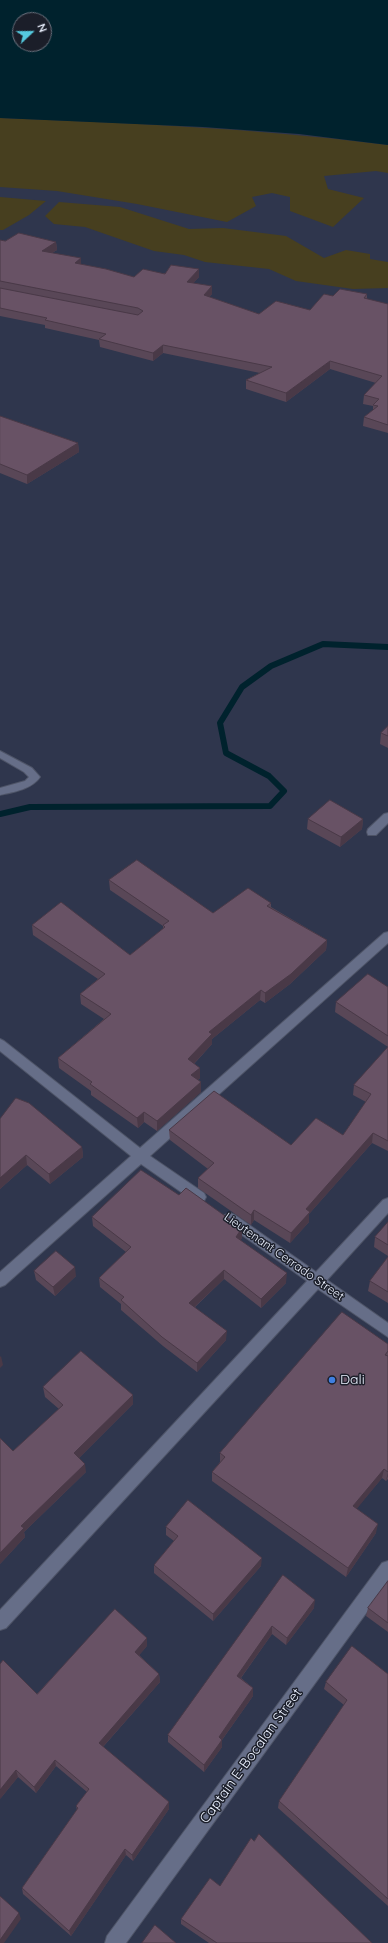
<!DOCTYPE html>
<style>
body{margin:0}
#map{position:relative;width:388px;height:1943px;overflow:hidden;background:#2f364d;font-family:Quicksand,sans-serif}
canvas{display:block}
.north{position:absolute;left:12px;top:12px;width:40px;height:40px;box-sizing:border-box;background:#1b1e29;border:1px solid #6e727e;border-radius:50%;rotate:68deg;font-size:11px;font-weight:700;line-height:16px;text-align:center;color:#eaf0fe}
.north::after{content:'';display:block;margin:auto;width:14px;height:18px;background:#55cadf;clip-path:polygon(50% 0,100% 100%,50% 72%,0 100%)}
</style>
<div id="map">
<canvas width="388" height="1943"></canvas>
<div class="north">N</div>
</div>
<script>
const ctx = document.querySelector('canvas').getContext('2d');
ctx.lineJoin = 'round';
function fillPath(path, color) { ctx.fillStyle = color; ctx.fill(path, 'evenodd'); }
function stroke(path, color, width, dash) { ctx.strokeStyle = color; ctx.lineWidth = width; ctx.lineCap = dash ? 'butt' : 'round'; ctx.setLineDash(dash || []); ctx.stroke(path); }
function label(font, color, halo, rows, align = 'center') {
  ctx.font = font + ' Quicksand,sans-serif'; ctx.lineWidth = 3; ctx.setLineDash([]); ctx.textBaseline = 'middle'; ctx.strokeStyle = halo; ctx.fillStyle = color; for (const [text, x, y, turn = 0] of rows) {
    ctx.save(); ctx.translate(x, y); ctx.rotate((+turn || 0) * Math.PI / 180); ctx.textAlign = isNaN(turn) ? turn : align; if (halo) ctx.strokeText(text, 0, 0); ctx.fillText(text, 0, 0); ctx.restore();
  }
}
fillPath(new Path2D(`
 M0 118C127 123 253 128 379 144L388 145V173L376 171 324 176 328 189 364 198 333 227 290 211V197L272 193 252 197 256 206 227 222 137 204 57 191 0 187Z
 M0 197 46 201 29 215 3 230H0Z
 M59 202 120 207 189 229 223 228 286 236 324 258 346 250 370 254V259L388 262V288L353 289 296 281 269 269 205 262 184 255 154 251 85 227 54 224 45 216Z`), '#473f1f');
fillPath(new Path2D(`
 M0 0H388V145L299 134 203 127 0 118ZM20 20H44V44H20Z`), '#00222d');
stroke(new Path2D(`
 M0 814 30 807 270 806 284 791 269 776 226 753 220 723 242 687 271 666 323 644 388 647`), '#00222d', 6);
const minor = new Path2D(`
 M0 751 32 768 40 777C32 789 14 792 0 795V788L25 781 29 777 24 772 0 758Z
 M388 813V823L376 835H368L367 832 368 829 384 814Z
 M388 932V943L150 1156 204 1193 206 1197 204 1201 199 1203 194 1201 141 1164 5 1285 0 1287V1272L131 1156 0 1051V1039L4 1041 140 1148 384 933Z
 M388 1198V1213L327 1280 388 1323V1337L318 1289 6 1628 0 1630V1610L307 1281 225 1223 223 1219 225 1215 230 1213 235 1215 316 1272 383 1200Z
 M388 1561V1583L126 1943H105L107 1936 382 1563Z`);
stroke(minor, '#4e5467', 2);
fillPath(minor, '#666e88');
fillPath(new Path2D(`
 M0 240 5 241 56 242 57 250 52 253 81 264 134 277 199 269V277L193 283 212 294 209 297 259 314 310 310 333 296 367 294V299L388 304V433L363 426 364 417 373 410V406L363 404 364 395 376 383 330 369 286 402 246 389V380L260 373 163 353 153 361 100 347 99 340 45 328V325L0 316Z
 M0 416 78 443 79 452 27 484 0 473Z
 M388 726V748L380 744 381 733Z
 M308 819H363L362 829 340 847 307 829Z
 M109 880 213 913 271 903V907L327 940 326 950 290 984 265 1003 260 1000 212 1039V1044L194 1064 200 1078 198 1080 201 1082V1092L157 1131 144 1122 138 1128 91 1095V1091L59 1068 58 1058 104 1019 81 1004 80 994 98 979 33 935 32 925 130 955 163 929V926L110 890Z
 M388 987V1151L372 1143 309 1214V1222L290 1243 254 1220 251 1225 198 1188V1178L208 1169 170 1140 169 1130 291 1145 343 1135 366 1102 353 1095 354 1085 388 1047 335 1012 336 1002Z
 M0 1119 82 1147 83 1157 50 1184 27 1165 0 1189Z
 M179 1195 242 1228V1238L240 1240 286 1283 261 1308 224 1279 195 1307 226 1340 197 1372 163 1346 121 1310V1304L100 1287 99 1278 126 1252 93 1226 92 1217Z
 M388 1222V1256L374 1247 375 1237Z
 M388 1257V1303L368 1291 370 1281Z
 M34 1271 76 1276 55 1296 36 1280Z
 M388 1344V1479L386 1481 382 1478 356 1509 376 1533 346 1577 212 1481V1472L220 1462V1453Z
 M43 1387 133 1395V1404L79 1458 86 1472 24 1532 25 1537 0 1564 13 1451 59 1409 45 1397Z
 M166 1527 261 1566 213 1621 154 1573V1565L174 1541 166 1535Z
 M283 1575 314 1608 286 1645 272 1634 241 1678 253 1688V1696L222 1740V1747L204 1772 168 1742V1735Z
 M388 1581V1632L366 1616 368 1608Z
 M147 1646 139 1655 159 1674 160 1682 103 1747 169 1802V1809L133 1861 126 1855 71 1936 23 1894 22 1888 77 1810 76 1806 87 1792 56 1766 36 1793 18 1777 0 1799 37 1694Z
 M388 1674V1906L278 1808 279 1801 344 1705 324 1689 326 1682Z
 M220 1886 372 1943H209L181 1924V1919Z`), '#594757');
fillPath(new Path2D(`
 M56 242 57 250 42 258V251Z
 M81 258V266L75 263Z
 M199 269V277L187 290V282Z
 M212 286V294L204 303V295Z
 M163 345V353L153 361V353Z
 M330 361V369L286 402V393Z
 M78 443 79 452 27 484V475Z
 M363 819 362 829 340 847 341 837Z
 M327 940 326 950 290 984 265 1003V993Z
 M261 990 260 1000 212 1039V1044L188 1070V1059L209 1032Z
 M200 1068V1078L192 1085 191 1075Z
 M201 1082V1092L157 1131V1121Z
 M144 1112V1122L138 1128 137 1118Z
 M373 1133 372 1143 309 1214V1222L290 1243 291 1233 306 1209Z
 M82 1147 83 1157 50 1184 49 1174Z
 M26 1155 27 1165 0 1189V1178Z
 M254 1210V1220L251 1225V1215Z
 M242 1228V1238L236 1247V1237Z
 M75 1267 76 1276 55 1296 53 1287Z
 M224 1270V1279L189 1312V1303Z
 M287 1273 286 1283 261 1308V1299Z
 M227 1331 226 1340 197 1372V1363Z
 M1 1356 3 1365 0 1368V1357Z
 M133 1395V1404L75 1462 74 1453Z
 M85 1464 86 1472 24 1532 25 1537 0 1564V1553L21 1526Z
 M384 1469 382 1478 351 1516 353 1506Z
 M388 1472V1476L386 1481Z
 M378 1524 376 1533 346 1577 348 1568Z
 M262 1558 261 1566 213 1621V1614Z
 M315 1600 314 1608 286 1645 287 1638Z
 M272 1626V1634L237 1683V1676Z
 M147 1638V1646L136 1659 135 1652Z
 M159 1674 160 1682 100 1750 99 1743Z
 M253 1688V1696L219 1744V1737Z
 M222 1740V1747L204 1772V1765Z
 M55 1760 56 1766 36 1793 34 1787Z
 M16 1770 18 1777 0 1799V1790Z
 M169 1802V1809L133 1861 132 1855Z
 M125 1849 126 1855 71 1936 69 1931Z
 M19 1913 21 1919 4 1943H0V1940Z`), '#493947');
const building = new Path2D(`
 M19 233 56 242 42 251 81 258 75 263 106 269 134 277 143 269 165 274 171 265 199 269 187 282 212 286 204 295 259 314 276 301 310 310 324 294 333 296 340 289 367 294 364 298 388 304V425L364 417 378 406 373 405 379 399 364 395 382 376 330 361 286 393 246 380 272 367 163 345 153 353 99 339 106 334 45 320 47 318 0 308V288L138 315 143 311 138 308 0 281V240L5 241Z
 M0 416 78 443 27 475 0 464Z
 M388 726V736L381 733Z
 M330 800 363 819 341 837 308 819Z
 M137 860 213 913 248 888 271 903 267 906 327 940 291 974 265 993 261 990 209 1032 212 1034 188 1059 200 1068 191 1075 201 1082 157 1121 144 1112 137 1118 90 1084 92 1082 58 1058 111 1014 80 994 105 974 32 925 61 902 130 955 165 927 163 925 169 921 109 880Z
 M368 974 388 987V1036L336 1002Z
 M388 1047V1141L373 1133 306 1209 310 1212 291 1233 254 1210 251 1215 198 1178 214 1163 169 1130 214 1091 291 1145 316 1118 343 1135 371 1094 354 1085Z
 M16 1098 29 1103 82 1147 49 1174 26 1155 0 1178V1119Z
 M141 1170 179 1195 186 1188 242 1228 236 1237 287 1273 261 1299 224 1270 189 1303 227 1331 197 1363 162 1337 121 1300 124 1297 99 1278 131 1247 92 1217Z
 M388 1222V1245L375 1237Z
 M56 1251 75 1267 53 1287 34 1271Z
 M388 1257V1292L370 1281Z
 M342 1312 388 1344V1351L385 1355 388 1356V1472L384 1469 353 1506 378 1524 348 1568 212 1472 225 1457 220 1453Z
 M81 1351 133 1395 74 1453 85 1464 21 1526 24 1528 0 1553V1438L13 1451 63 1405 43 1387Z
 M188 1500 262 1558 213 1614 154 1565 178 1536 166 1527Z
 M283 1575 315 1600 287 1638 272 1626 237 1676 253 1688 219 1737 222 1740 204 1765 168 1735Z
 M388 1581V1623L368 1608Z
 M115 1609 147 1638 135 1652 159 1674 99 1743 169 1802 132 1855 125 1849 69 1931 22 1888 78 1808 76 1806 89 1789 55 1760 34 1787 16 1770 0 1790V1664L3 1660 37 1694Z
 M352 1646 388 1674V1899L279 1801 347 1700 326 1682Z
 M259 1834 372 1943H217L181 1919 210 1878 220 1886 251 1838 254 1841Z
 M0 1896 19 1913 0 1940Z
 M155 1925 176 1943H142Z`);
fillPath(building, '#685265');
stroke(building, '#493947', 1);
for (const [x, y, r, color] of [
 [332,1380,4,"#3f7fe0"]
]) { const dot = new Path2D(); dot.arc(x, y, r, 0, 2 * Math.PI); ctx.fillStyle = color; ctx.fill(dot); stroke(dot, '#1b1e29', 1.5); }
label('12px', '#eaf0fe', '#1b1e29', [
 ["Lieutenant Cerrado Street",284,1257,35]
]);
label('14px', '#eaf0fe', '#1b1e29', [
 ["Dali",340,1380]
], 'left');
label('14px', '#eaf0fe', '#1b1e29', [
 ["Captain E-Bocalan Street",251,1756,-54]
]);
</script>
